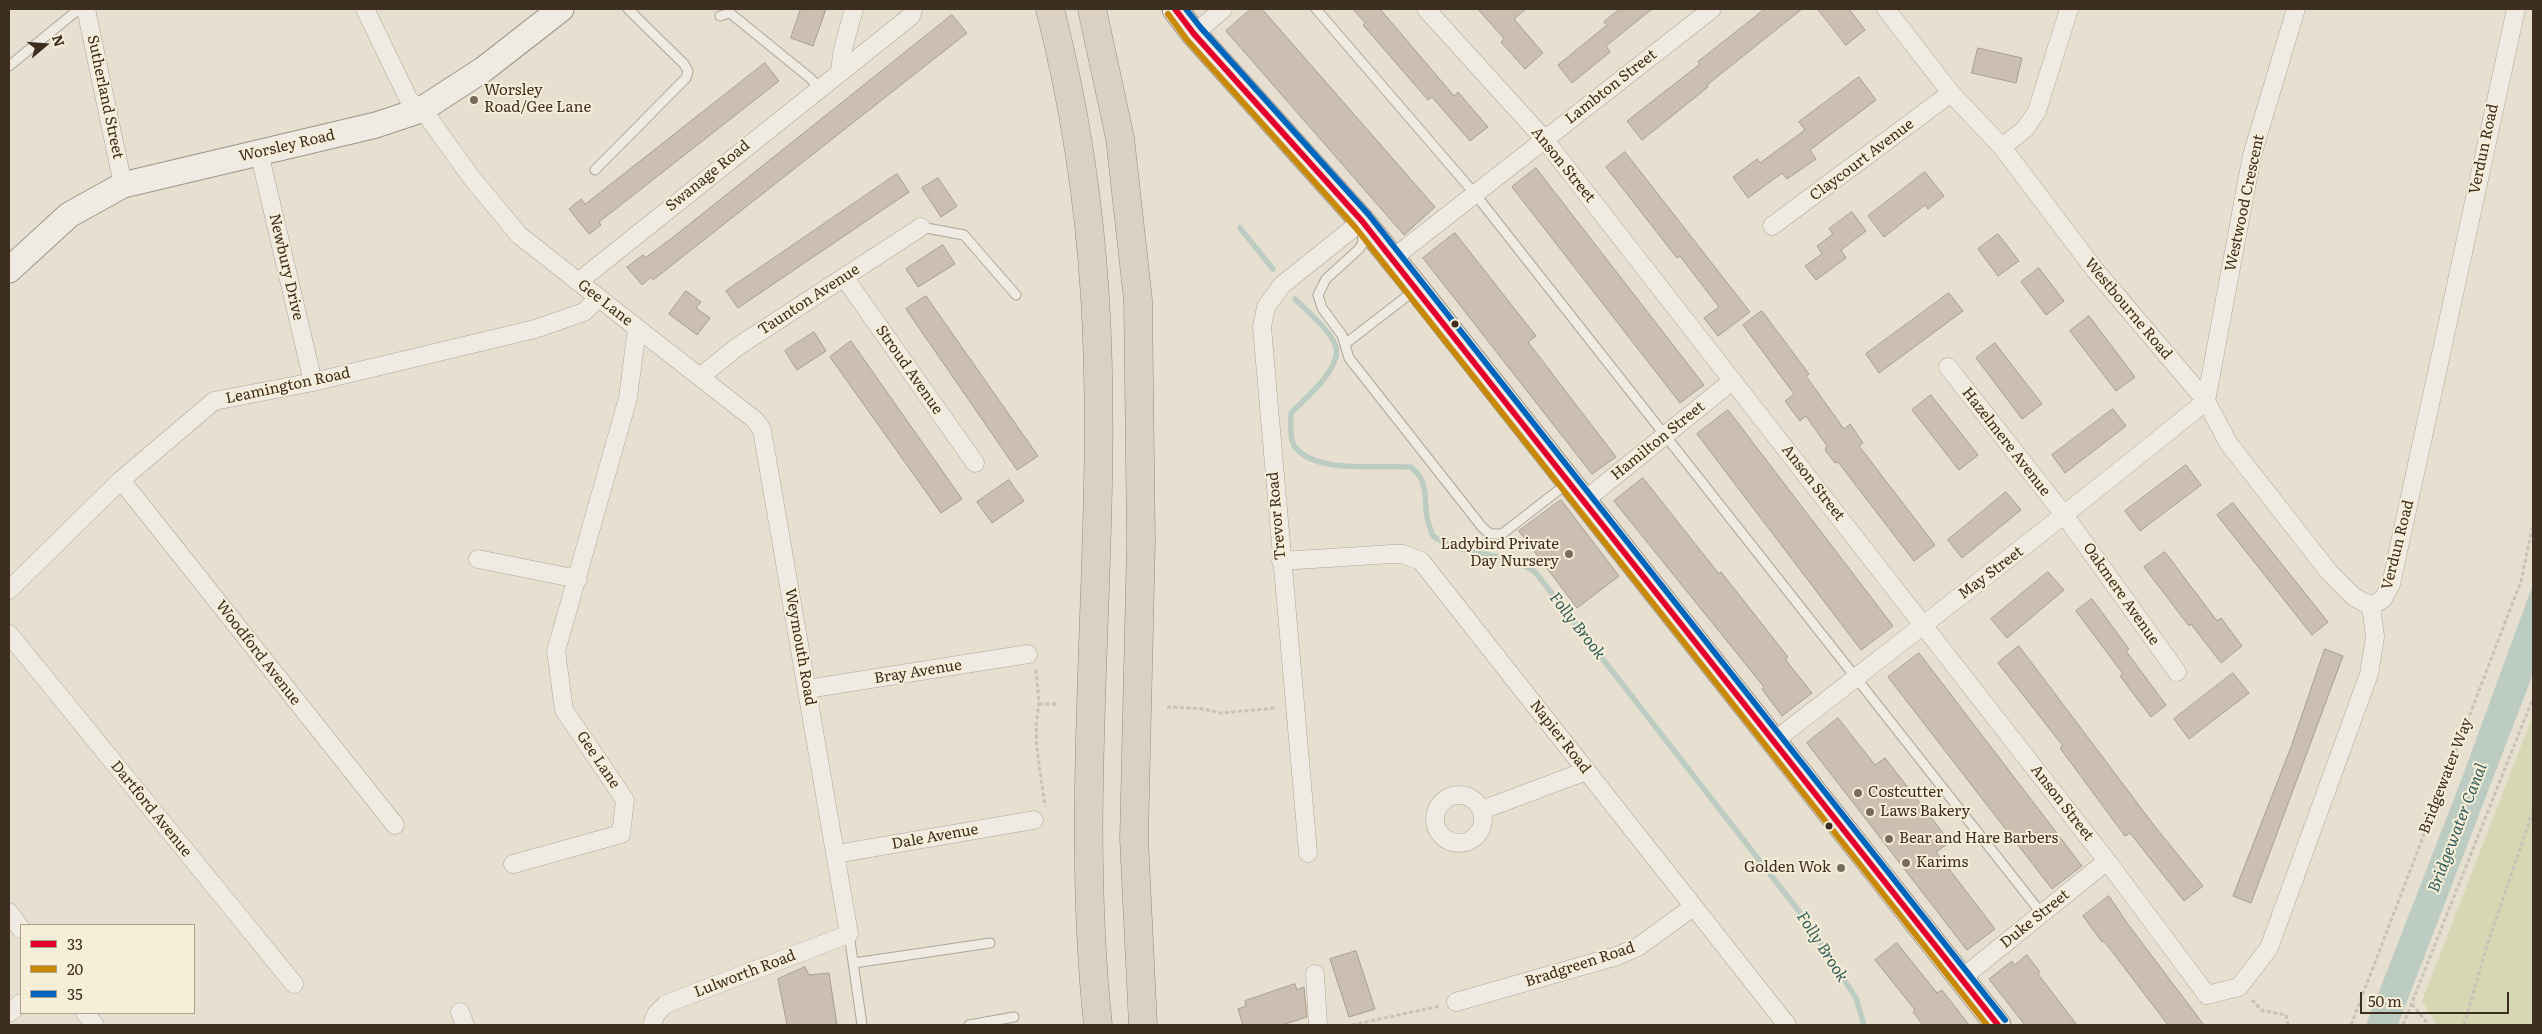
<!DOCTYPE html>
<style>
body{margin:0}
#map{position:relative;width:2542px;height:1034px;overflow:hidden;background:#e7e0d1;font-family:Literata,serif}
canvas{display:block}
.frame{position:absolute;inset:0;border:10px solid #3d2e20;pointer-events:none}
.legend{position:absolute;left:20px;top:924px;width:175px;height:90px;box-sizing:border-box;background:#f7eed8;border:1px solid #ada18e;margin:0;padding:6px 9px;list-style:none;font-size:15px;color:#3d2e20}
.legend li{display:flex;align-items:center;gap:10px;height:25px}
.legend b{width:25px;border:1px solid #ada18e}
.north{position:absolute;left:20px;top:20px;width:50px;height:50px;-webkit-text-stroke:4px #f7eed8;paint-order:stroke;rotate:72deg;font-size:14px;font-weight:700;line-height:20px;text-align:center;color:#3d2e20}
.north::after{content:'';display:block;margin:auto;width:18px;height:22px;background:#3d2e20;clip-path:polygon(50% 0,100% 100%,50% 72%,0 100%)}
.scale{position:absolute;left:2360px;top:992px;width:149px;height:22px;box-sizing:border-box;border:2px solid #3d2e20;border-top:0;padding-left:6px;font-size:15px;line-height:18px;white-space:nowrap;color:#3d2e20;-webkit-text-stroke:4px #f7eed8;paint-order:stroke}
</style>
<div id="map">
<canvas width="2542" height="1034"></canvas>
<div class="frame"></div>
<ul class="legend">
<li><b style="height:6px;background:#e4002b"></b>33</li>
<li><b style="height:6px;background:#c88808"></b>20</li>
<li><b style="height:6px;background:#0065bd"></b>35</li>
</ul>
<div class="north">N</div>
<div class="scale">50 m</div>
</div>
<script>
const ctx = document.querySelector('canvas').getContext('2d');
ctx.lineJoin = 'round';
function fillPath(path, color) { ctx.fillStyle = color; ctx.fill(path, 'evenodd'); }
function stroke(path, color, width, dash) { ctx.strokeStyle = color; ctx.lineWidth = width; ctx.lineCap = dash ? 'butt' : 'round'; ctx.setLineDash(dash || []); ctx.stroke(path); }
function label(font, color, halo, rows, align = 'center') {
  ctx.font = font + ' Literata,serif'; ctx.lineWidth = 4; ctx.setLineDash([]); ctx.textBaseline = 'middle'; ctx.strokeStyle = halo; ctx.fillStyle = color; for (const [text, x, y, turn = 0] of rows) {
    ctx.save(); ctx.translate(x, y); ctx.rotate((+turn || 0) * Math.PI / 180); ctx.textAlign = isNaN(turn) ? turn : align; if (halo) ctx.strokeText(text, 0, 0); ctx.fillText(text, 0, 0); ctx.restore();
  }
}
fillPath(new Path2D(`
 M2533 715V1025H2437L2422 1001Z`), '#d6d7b3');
fillPath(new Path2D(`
 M2533 584V673L2530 682 2398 1025H2366L2462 778Z`), '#bcccc2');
stroke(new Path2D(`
 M1240 228 1273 269
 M1295 299C1306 310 1332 332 1336 347 1341 369 1305 399 1291 413 1291 423 1289 439 1295 447 1315 474 1381 465 1411 467 1430 484 1423 495 1427 517 1428 524 1431 530 1433 536 1440 540 1447 545 1454 547 1482 556 1512 554 1536 573L1805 919 1856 998 1864 1025`), '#bcccc2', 5.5);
const building = new Path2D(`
 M801 9H826L813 46 791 38Z
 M1251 9H1262L1435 207 1404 235 1226 31Z
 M1353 9H1380L1454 96 1458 92 1488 127 1470 141 1432 97 1428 100 1363 25 1365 23Z
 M1478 9H1526L1514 19 1543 53 1525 69 1501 42 1504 39Z
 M1620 9H1652L1606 46 1610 52 1572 83 1558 65 1607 25 1604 22Z
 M1765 9H1802L1707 85 1708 87 1642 140 1627 121 1700 64 1698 62Z
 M1818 9H1849L1865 30 1846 45Z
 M952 15 967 33 653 280 651 277 642 285 627 267 643 255 645 258 672 238Z
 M1978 48 2022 58 2016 83 1972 73Z
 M765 63 779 81 599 222 601 225 589 234 569 209 581 199 585 204Z
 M1859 77 1876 100 1810 150 1816 159 1787 179 1782 173 1748 198 1733 177 1757 159 1760 163 1805 130 1799 122Z
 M1625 152 1750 312 1718 336 1704 318 1719 307 1680 256 1677 258 1606 167Z
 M1536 168 1704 385 1680 403 1512 187Z
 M1925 172 1944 196 1928 209 1925 205 1884 237 1868 216Z
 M897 174 909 192 738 308 726 291Z
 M938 178 957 206 941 217 922 188Z
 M1852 212 1866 231 1841 250 1846 258 1816 280 1805 266 1822 254 1817 246 1833 234 1829 229Z
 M1455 233 1536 336 1528 342 1616 457 1592 474 1423 258Z
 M1998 234 2019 261 1998 276 1978 249Z
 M943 245 955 264 918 287 906 269Z
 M2039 268 2064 301 2046 315 2021 282Z
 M686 291 701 302 696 308 710 318 697 335 669 314Z
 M1949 293 1963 311 1879 373 1866 354Z
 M926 296 1038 456 1017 470 906 309Z
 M1762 311 1809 374 1806 376 1844 429 1850 424 1863 443 1859 446 1935 545 1914 561 1838 462 1835 463 1825 450 1827 446 1806 416 1800 421 1785 401 1794 394 1743 325Z
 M2089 316 2135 377 2116 391 2070 331Z
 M814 332 826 351 797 370 785 351Z
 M851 341 962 499 941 513 830 357Z
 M1995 343 2042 404 2022 419 1976 358Z
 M1931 395 1978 455 1959 470 1912 410Z
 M2113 409 2126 426 2065 473 2052 455Z
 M1728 410 1893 626 1861 650 1697 434Z
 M2186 465 2201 485 2140 531 2125 511Z
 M1643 478 1719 574 1721 572 1788 657 1785 659 1812 693 1782 716 1762 689 1764 687 1614 501Z
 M1009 480 1024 501 992 523 977 502Z
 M2006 492 2021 510 1962 558 1948 540Z
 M1561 500 1619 576 1577 608 1519 531Z
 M2233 503 2328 622 2312 635 2217 515Z
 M2165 552 2217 621 2221 618 2242 646 2221 663 2191 624 2189 626 2144 567Z
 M2048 572 2064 590 2007 638 1991 619Z
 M2092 599 2129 649 2126 651 2166 705 2151 717 2120 676 2123 674 2076 611Z
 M2019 646 2153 824 2203 886 2184 901 2130 833 2125 836 2060 748 2063 746 1998 663Z
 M2325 649 2343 656 2251 903 2233 896 2291 747Z
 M1919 653 2082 866 2052 889 1888 677Z
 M2233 673 2249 693 2189 739 2174 719Z
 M1838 718 1875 765 1885 758 1950 842 1936 852 1995 929 1967 950 1807 743Z
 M2109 896 2127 923 2204 1025H2168L2104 941 2102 942 2083 916Z
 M1897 943 1937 993 1942 990 1969 1025H1923L1913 1012 1915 1010 1875 960Z
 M1356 951 1375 1009 1349 1017 1330 959Z
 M2027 955 2040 972 2038 974 2077 1025H2025L1989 979 2012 961 2014 965Z
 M805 967 809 975 829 973 837 1025H787L778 979Z
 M1295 984 1297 990 1304 987 1307 1017 1282 1025H1243L1238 1009 1246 1006 1245 1001Z`);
fillPath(building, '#cbbfb2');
stroke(building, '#a89c90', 1);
const lane = new Path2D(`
 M1316 9 1475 194 2042 914
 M720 16 730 13 810 78 819 88
 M9 66 79 9
 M595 170 686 78 688 71 684 64 628 9
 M921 227 964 235 1016 295
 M1362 232 1363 243 1359 249 1326 279 1318 295 1322 308 1342 335 1349 358 1482 527 1490 534H1502L1569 482
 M1345 344 1415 290
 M849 934 862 1025
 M854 963 990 943
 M969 1025 1014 1017`);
const street = new Path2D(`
 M86 9 123 185
 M365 9 409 100 428 117 471 177 519 235 637 328 628 398 556 651 564 710 625 800 621 834 513 864
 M1426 9 1544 139 2107 861 2207 995 2239 987 2269 948 2369 674 2375 637 2371 606
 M1886 9 1951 93 2002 147 2095 270 2206 401 2229 444 2329 572 2354 597 2371 606
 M1194 34 1223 9
 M840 71 843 49 854 9
 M2002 147 2025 129 2037 111 2069 9
 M259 152 313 382
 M1772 226 1951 93
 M1393 258 1712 9
 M844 277 975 463
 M578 282 911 16 913 9
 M637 328 755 420 762 430 849 934 666 1004 656 1014 652 1025
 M1948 367 2065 516 2177 672
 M700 377 737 347 921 227
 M2206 401 2252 155 2296 9
 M121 480 395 825
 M1584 501 1732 381
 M478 559 578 579
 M1281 561 1392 554H1403L1421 561 1787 1025
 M9 590 121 480 214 401 313 382 535 329 584 312 598 298
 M2371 606 2383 599 2391 584 2516 9
 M9 634 294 984
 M807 689 1028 654
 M1773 742C1918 629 2064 517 2206 401
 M1435 819a24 24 0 1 1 48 0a24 24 0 1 1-48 0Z
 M1482 810 1586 771
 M1308 853 1262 327 1266 307 1282 285 1362 221
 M836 854 1034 820
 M9 912 21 929
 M1315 974 1318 1025
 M1962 978 2107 861
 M1456 1002 1617 956 1638 947 1693 907
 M460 1012 465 1025
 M9 1013 21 1003
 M85 1013 95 1025`);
const secondary = new Path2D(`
 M1175 9 1194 34 1362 221 1417 289 1998 1025
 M9 270 69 215 123 185 376 125 421 110 484 69 561 9`);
const highway = new Path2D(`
 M1050 9C1074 103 1089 200 1095 297 1110 540 1072 783 1098 1025
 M1092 9 1120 138 1138 300 1141 542 1134 839 1143 1025`);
stroke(lane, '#ada599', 11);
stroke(street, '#ada599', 19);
stroke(secondary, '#9c958a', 27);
stroke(highway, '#928b80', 29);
stroke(new Path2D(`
 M1036 670 1039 704 1036 726 1037 750 1045 806
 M1039 704H1058
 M1167 707 1204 709 1220 713 1277 708
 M2252 1000 2261 1010 2286 1015 2288 1025
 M2412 1004 2429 1025
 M1352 1025 1440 1006
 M2351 1025 2521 581 2533 524
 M2403 1025 2533 698
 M2464 1025 2488 942 2533 811`), '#c8c2b9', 3, [4, 2.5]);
stroke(lane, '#efebe3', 9);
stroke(street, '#efebe3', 18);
stroke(secondary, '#efebe3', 25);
stroke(highway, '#dad1c2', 28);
stroke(new Path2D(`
 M1175 9 1194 34 1362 221 1998 1025`), '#e4002b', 6);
stroke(new Path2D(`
 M1168 14 1187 40 1355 227 1987 1025`), '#c88808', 6);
stroke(new Path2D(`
 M1186 9 1201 28 1369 215 2005 1020`), '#0065bd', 6);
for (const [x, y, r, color] of [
 [474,100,5,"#786c5e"],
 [1455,324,4.5,"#3d2e20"],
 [1569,554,5,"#786c5e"],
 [1858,793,5,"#786c5e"],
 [1870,812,5,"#786c5e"],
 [1829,826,4.5,"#3d2e20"],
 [1889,839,5,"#786c5e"],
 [1906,863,5,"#786c5e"],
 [1841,868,5,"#786c5e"]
]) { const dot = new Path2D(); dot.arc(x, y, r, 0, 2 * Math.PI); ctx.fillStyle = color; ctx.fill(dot); stroke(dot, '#f7eed8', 2); }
label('15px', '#3d2e20', '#f7eed8', [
 ["Lambton Street",1611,87,-38],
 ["Sutherland Street",105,97,78],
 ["Worsley Road",287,146,-13],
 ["Verdun Road",2484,149,-78],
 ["Claycourt Avenue",1862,160,-37],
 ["Anson Street",1563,165,51],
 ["Swanage Road",708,176,-39],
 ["Westwood Crescent",2245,203,-78],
 ["Newbury Drive",286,267,77],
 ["Taunton Avenue",809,300,-33],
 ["Gee Lane",605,303,38],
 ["Westbourne Road",2128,309,50],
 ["Stroud Avenue",909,370,55],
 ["Leamington Road",288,386,-12],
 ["Hamilton Street",1658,441,-39],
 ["Hazelmere Avenue",2006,442,52],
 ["Anson Street",1813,483,52],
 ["Trevor Road",1277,516,-95],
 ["Verdun Road",2398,545,-76],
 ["May Street",1991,573,-37],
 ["Oakmere Avenue",2121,594,55],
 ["Weymouth Road",800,647,80],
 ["Woodford Avenue",258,653,52],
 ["Bray Avenue",918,672,-9],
 ["Napier Road",1560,737,52],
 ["Gee Lane",598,760,56],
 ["Bridgewater Way",2446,776,-69],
 ["Anson Street",2062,803,52],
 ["Dartford Avenue",151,809,51],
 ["Dale Avenue",935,837,-10],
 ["Duke Street",2035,919,-39],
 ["Bradgreen Road",1580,965,-18],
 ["Lulworth Road",745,974,-21]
]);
label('15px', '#3d2e20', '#f7eed8', [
 ["Worsley",484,91],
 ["Road/Gee Lane",484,108],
 ["Ladybird Private",1559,545,"right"],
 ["Day Nursery",1559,562,"right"],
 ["Costcutter",1868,793],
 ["Laws Bakery",1880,812],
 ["Bear and Hare Barbers",1899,839],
 ["Karims",1916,863],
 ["Golden Wok",1831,868,"right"]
], 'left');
label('italic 16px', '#2f5d5a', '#f7eed8', [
 ["Folly Brook",1577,626,52],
 ["Bridgewater Canal",2458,828,-69],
 ["Folly Brook",1822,947,57]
]);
</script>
